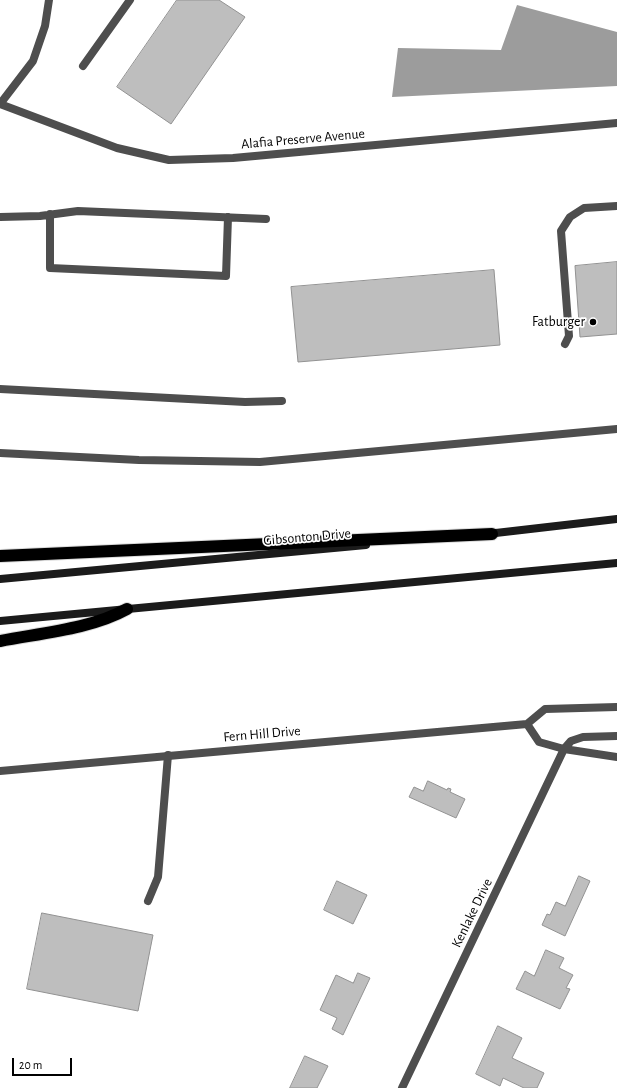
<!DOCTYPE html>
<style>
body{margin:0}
#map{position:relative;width:617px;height:1088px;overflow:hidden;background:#fff;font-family:"Alegreya Sans",sans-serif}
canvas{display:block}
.scale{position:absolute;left:12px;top:1058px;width:60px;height:18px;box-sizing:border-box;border:2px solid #000;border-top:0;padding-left:5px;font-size:12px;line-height:14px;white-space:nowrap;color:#000;-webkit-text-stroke:3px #fff;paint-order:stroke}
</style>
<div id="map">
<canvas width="617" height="1088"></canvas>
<div class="scale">20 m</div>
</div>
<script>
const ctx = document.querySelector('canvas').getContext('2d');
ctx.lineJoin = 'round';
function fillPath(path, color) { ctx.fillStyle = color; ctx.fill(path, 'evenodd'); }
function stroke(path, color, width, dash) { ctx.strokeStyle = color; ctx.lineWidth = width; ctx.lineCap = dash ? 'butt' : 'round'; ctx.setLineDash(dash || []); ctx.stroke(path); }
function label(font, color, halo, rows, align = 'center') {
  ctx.font = font + ' "Alegreya Sans",sans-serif'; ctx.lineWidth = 3.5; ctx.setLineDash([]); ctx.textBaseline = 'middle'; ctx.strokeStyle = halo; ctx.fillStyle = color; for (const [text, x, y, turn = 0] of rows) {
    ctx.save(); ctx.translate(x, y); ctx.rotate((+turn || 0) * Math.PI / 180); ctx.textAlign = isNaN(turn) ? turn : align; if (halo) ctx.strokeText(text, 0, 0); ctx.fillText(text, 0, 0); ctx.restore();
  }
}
fillPath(new Path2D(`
 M517 5 617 32V86L392 97 398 48 501 50Z`), '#9c9c9c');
const building = new Path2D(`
 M177 0H219L245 17 171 124 117 87Z
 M617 262V334L580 337 575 266Z
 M494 270 500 345 298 362 291 287Z
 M428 781 447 790 448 788 451 789 450 792 465 799 456 818 409 797 414 787 423 791Z
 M579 876 590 881 565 936 542 925 547 914 550 915 556 902 565 906Z
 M337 881 367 895 353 924 324 910Z
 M42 913 153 935 138 1011 27 989Z
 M546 950 564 958 559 968 573 975 566 988 570 989 560 1009 516 989 525 971 534 976Z
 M358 973 370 978 343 1035 332 1029 337 1018 320 1010 336 975 353 983Z
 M498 1026 522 1038 512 1058 544 1073 537 1088H524L503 1078 500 1086 476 1074Z
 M305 1056 328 1066 317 1088H290Z`);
fillPath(building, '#bebebe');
stroke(building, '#929292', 1);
const highway = new Path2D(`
 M0 556 492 534
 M0 641C41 633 91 629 127 609`);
stroke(highway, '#dbdbdb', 14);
stroke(new Path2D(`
 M50 214V268L226 276 228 217
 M0 217 40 216 78 211 266 219
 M565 344 569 336 561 231 570 217 584 208 617 206
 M0 389 245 402 282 401
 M148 901 158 877 168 755`), '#4e4e4e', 8);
stroke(new Path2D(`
 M49 0 45 26 33 61 0 104 117 148 169 160 233 158 617 123
 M83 66 130 0
 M0 453 139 460 260 462 617 429
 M527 724 539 742 564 749 617 757
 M0 771 527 724 545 709 617 707
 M402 1088 564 749 571 741 583 737 617 736`), '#4e4e4e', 8);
stroke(new Path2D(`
 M487 534 617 519
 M0 579 366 545
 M0 621 617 563`), '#1b1b1b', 8);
stroke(highway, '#000', 12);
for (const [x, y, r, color] of [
 [593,322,4,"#000"]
]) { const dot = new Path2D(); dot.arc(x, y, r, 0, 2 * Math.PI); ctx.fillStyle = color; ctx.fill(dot); stroke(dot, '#fff', 1.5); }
label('14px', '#000', '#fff', [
 ["Alafia Preserve Avenue",303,139,-5],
 ["Gibsonton Drive",307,537,-5],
 ["Fern Hill Drive",262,734,-5],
 ["Kenlake Drive",472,913,-64]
]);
label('14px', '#000', '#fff', [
 ["Fatburger",585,322]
], 'right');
</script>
